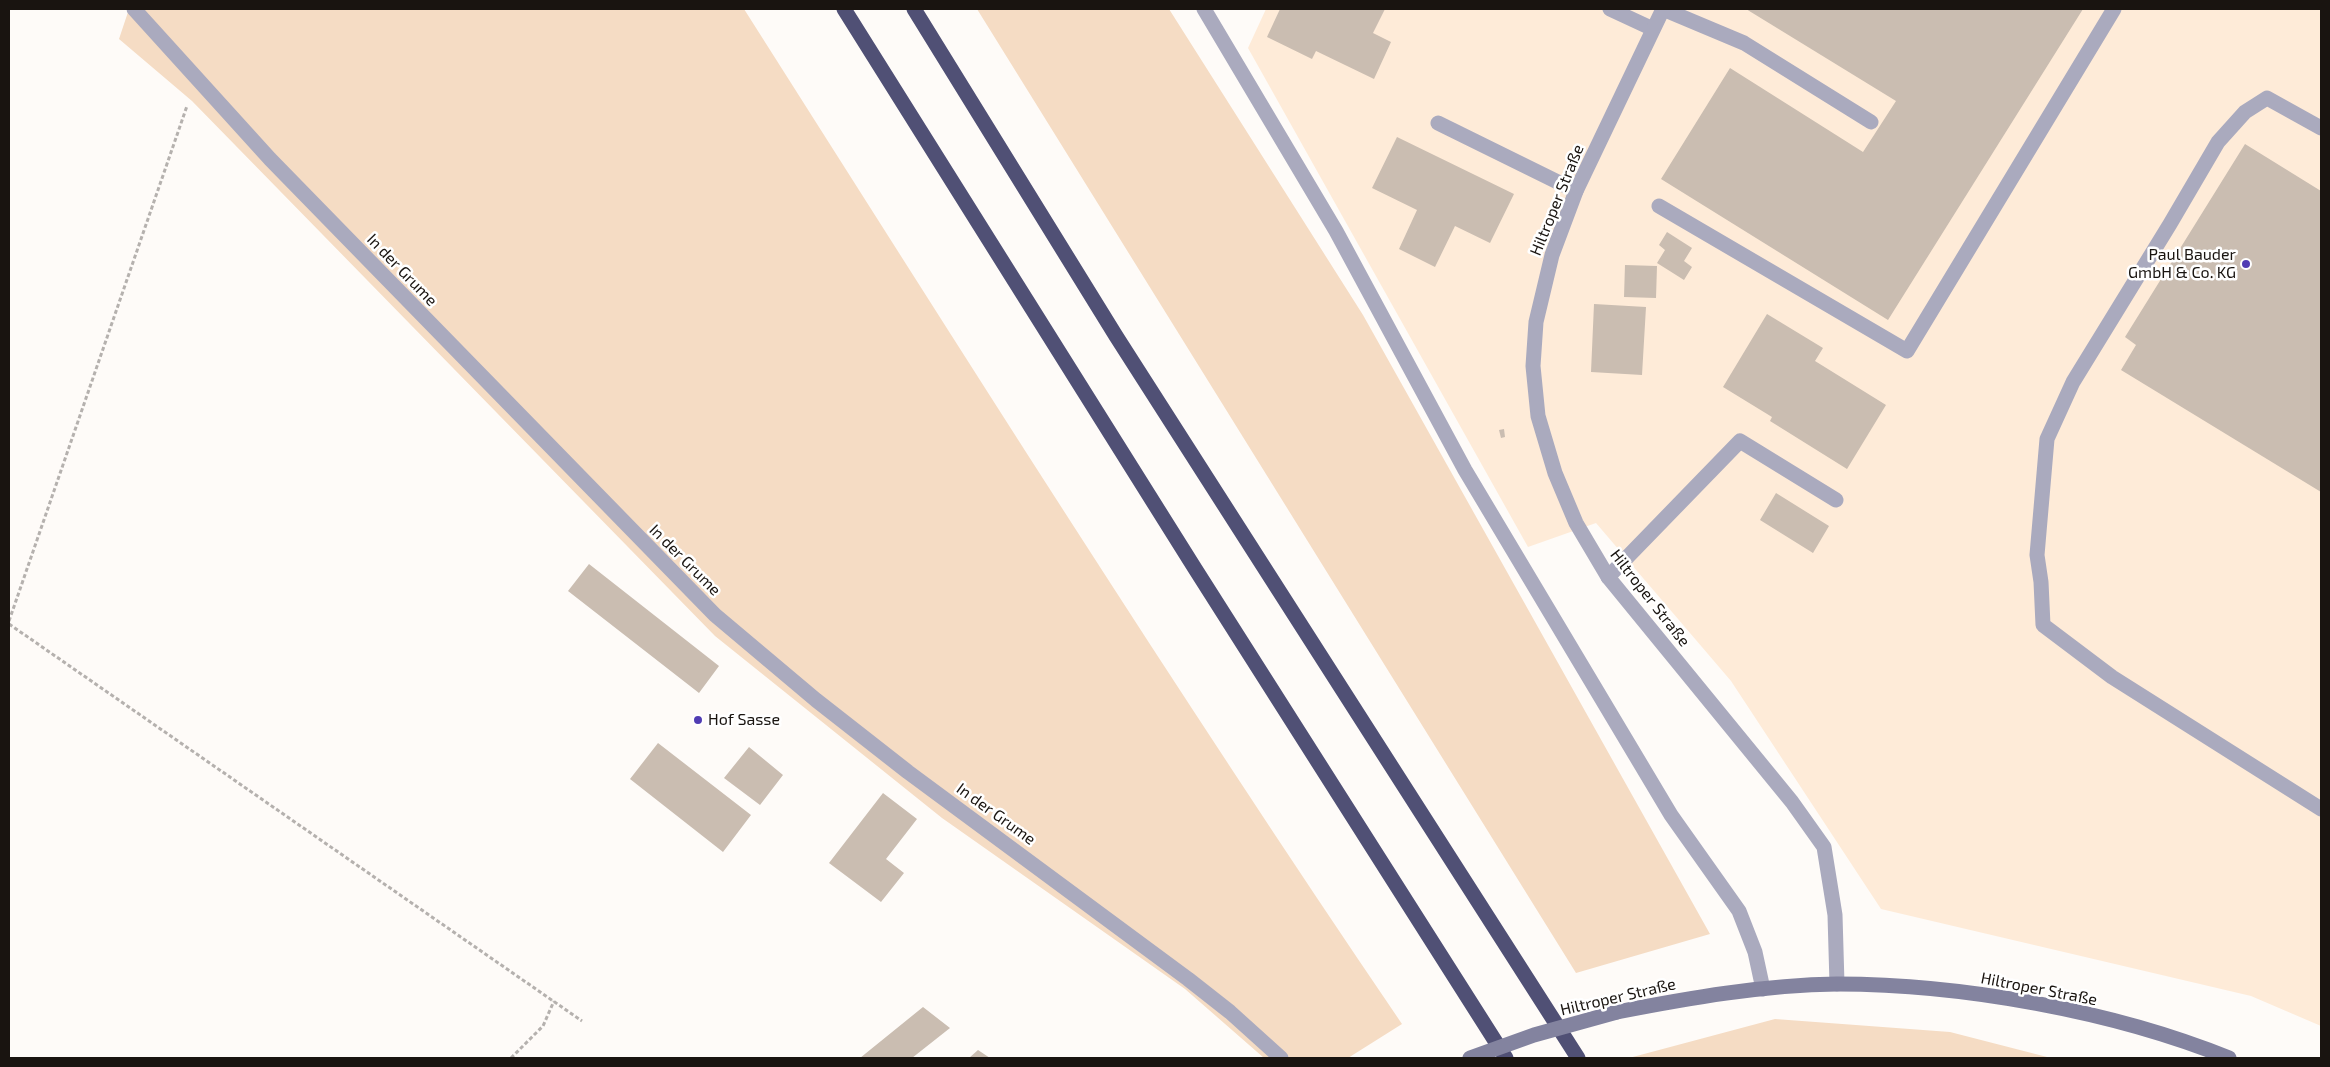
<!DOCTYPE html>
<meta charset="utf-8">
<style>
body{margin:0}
#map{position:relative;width:2330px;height:1067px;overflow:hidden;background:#fefbf8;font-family:"Exo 2",sans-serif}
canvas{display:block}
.frame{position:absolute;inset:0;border:10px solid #191410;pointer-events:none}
</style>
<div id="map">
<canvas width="2330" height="1067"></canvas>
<div class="frame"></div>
</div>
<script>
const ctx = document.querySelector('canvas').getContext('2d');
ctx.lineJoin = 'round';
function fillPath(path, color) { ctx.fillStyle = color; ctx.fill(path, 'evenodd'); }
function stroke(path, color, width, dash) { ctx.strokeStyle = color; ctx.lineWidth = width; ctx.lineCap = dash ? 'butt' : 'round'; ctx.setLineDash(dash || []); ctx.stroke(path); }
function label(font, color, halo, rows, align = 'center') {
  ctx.font = font + ' "Exo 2",sans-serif'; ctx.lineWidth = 5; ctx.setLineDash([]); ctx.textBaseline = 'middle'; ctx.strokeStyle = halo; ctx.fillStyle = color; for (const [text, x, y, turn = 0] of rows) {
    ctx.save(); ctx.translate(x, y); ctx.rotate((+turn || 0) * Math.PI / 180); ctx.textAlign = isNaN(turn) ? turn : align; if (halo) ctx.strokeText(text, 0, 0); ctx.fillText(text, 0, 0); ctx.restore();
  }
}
fillPath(new Path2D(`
 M1266 9H2321V1026L2251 996 1881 909 1731 681 1596 523 1528 547 1248 48Z`), '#feebd8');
fillPath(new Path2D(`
 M129 9H744C960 349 1175 690 1402 1024L1348 1058H1264L1185 989 942 818 715 636 192 101 119 39Z
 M977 9H1169L1363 315 1710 934 1576 973Z
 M1775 1019 1950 1032 2051 1058H1629Z`), '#f5dcc4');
fillPath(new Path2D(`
 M1280 9H1385L1373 33 1391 42 1374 79 1316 51 1312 59 1267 37Z
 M1746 9H2083L1888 320 1661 179 1730 68 1863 152 1896 101Z
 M1397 137 1514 194 1490 243 1455 226 1435 267 1399 249 1417 210 1372 188Z
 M2245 144 2321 191V492L2121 370 2136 345 2125 337Z
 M1667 232 1692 248 1684 261 1692 267 1684 280 1657 263 1665 250 1659 245Z
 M1625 265 1657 266 1656 298 1624 297Z
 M1594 304 1646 307 1642 375 1591 372Z
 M1767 314 1823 348 1815 361 1886 405 1847 469 1770 421 1772 417 1723 387Z
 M1504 429 1505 437 1501 438 1499 430Z
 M1776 493 1829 526 1813 553 1760 520Z
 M589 564 719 666 699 693 568 591Z
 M658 743 751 815 723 852 630 779Z
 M749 747 783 775 760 805 724 778Z
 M883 793 917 819 886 859 904 873 881 902 829 863Z
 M923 1007 950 1028 912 1058H860Z
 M978 1050 990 1058H969Z`), '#cabdb1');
stroke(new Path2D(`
 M9 621 187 106
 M9 624 582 1021
 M511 1058 543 1026 554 1001`), '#b5b1ae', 3, [4, 2.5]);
stroke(new Path2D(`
 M134 9 270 159 715 615 816 700 908 772 1188 979 1230 1012 1281 1058
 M1204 9 1336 231 1465 470 1671 815 1739 911 1755 952 1763 989
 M1610 9 1653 29
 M1663 9 1744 43 1871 122
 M1438 123 1576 191
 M2321 128 2267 98 2245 112 2218 142 2170 224 2073 382 2047 439 2037 555 2041 582 2043 625 2112 677 2321 809
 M1659 206 1907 351 2114 9
 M1608 577 1740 441 1836 500`), '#aaaabe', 15);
stroke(new Path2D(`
 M1663 9 1576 191 1552 255 1536 322 1533 366 1538 416 1555 473 1576 523 1608 577 1792 802 1824 847 1835 915 1837 984`), '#aaaabe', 15);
stroke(new Path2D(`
 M1617 1012C1689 998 1763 985 1837 984 1962 984 2113 1011 2229 1058`), '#83839f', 15);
stroke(new Path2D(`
 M844 9 1194 567 1506 1058
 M914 9 1116 336 1578 1058`), '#505075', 15);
stroke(new Path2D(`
 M1470 1058 1534 1035 1617 1012`), '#83839f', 15);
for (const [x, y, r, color] of [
 [2246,264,5,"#503cb3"],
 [698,720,5,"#503cb3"]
]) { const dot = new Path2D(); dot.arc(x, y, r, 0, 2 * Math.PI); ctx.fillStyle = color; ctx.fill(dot); stroke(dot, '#fff', 2); }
label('16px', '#191410', '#fff', [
 ["Hiltroper Straße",1557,200,-68],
 ["In der Grume",402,270,46],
 ["In der Grume",685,560,45],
 ["Hiltroper Straße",1650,598,52],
 ["In der Grume",996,814,36],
 ["Hiltroper Straße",2039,989,11],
 ["Hiltroper Straße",1618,997,-13]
]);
label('16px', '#191410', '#fff', [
 ["Paul Bauder",2236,255],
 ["GmbH & Co. KG",2236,273],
 ["Hof Sasse",708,720,"left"]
], 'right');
</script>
